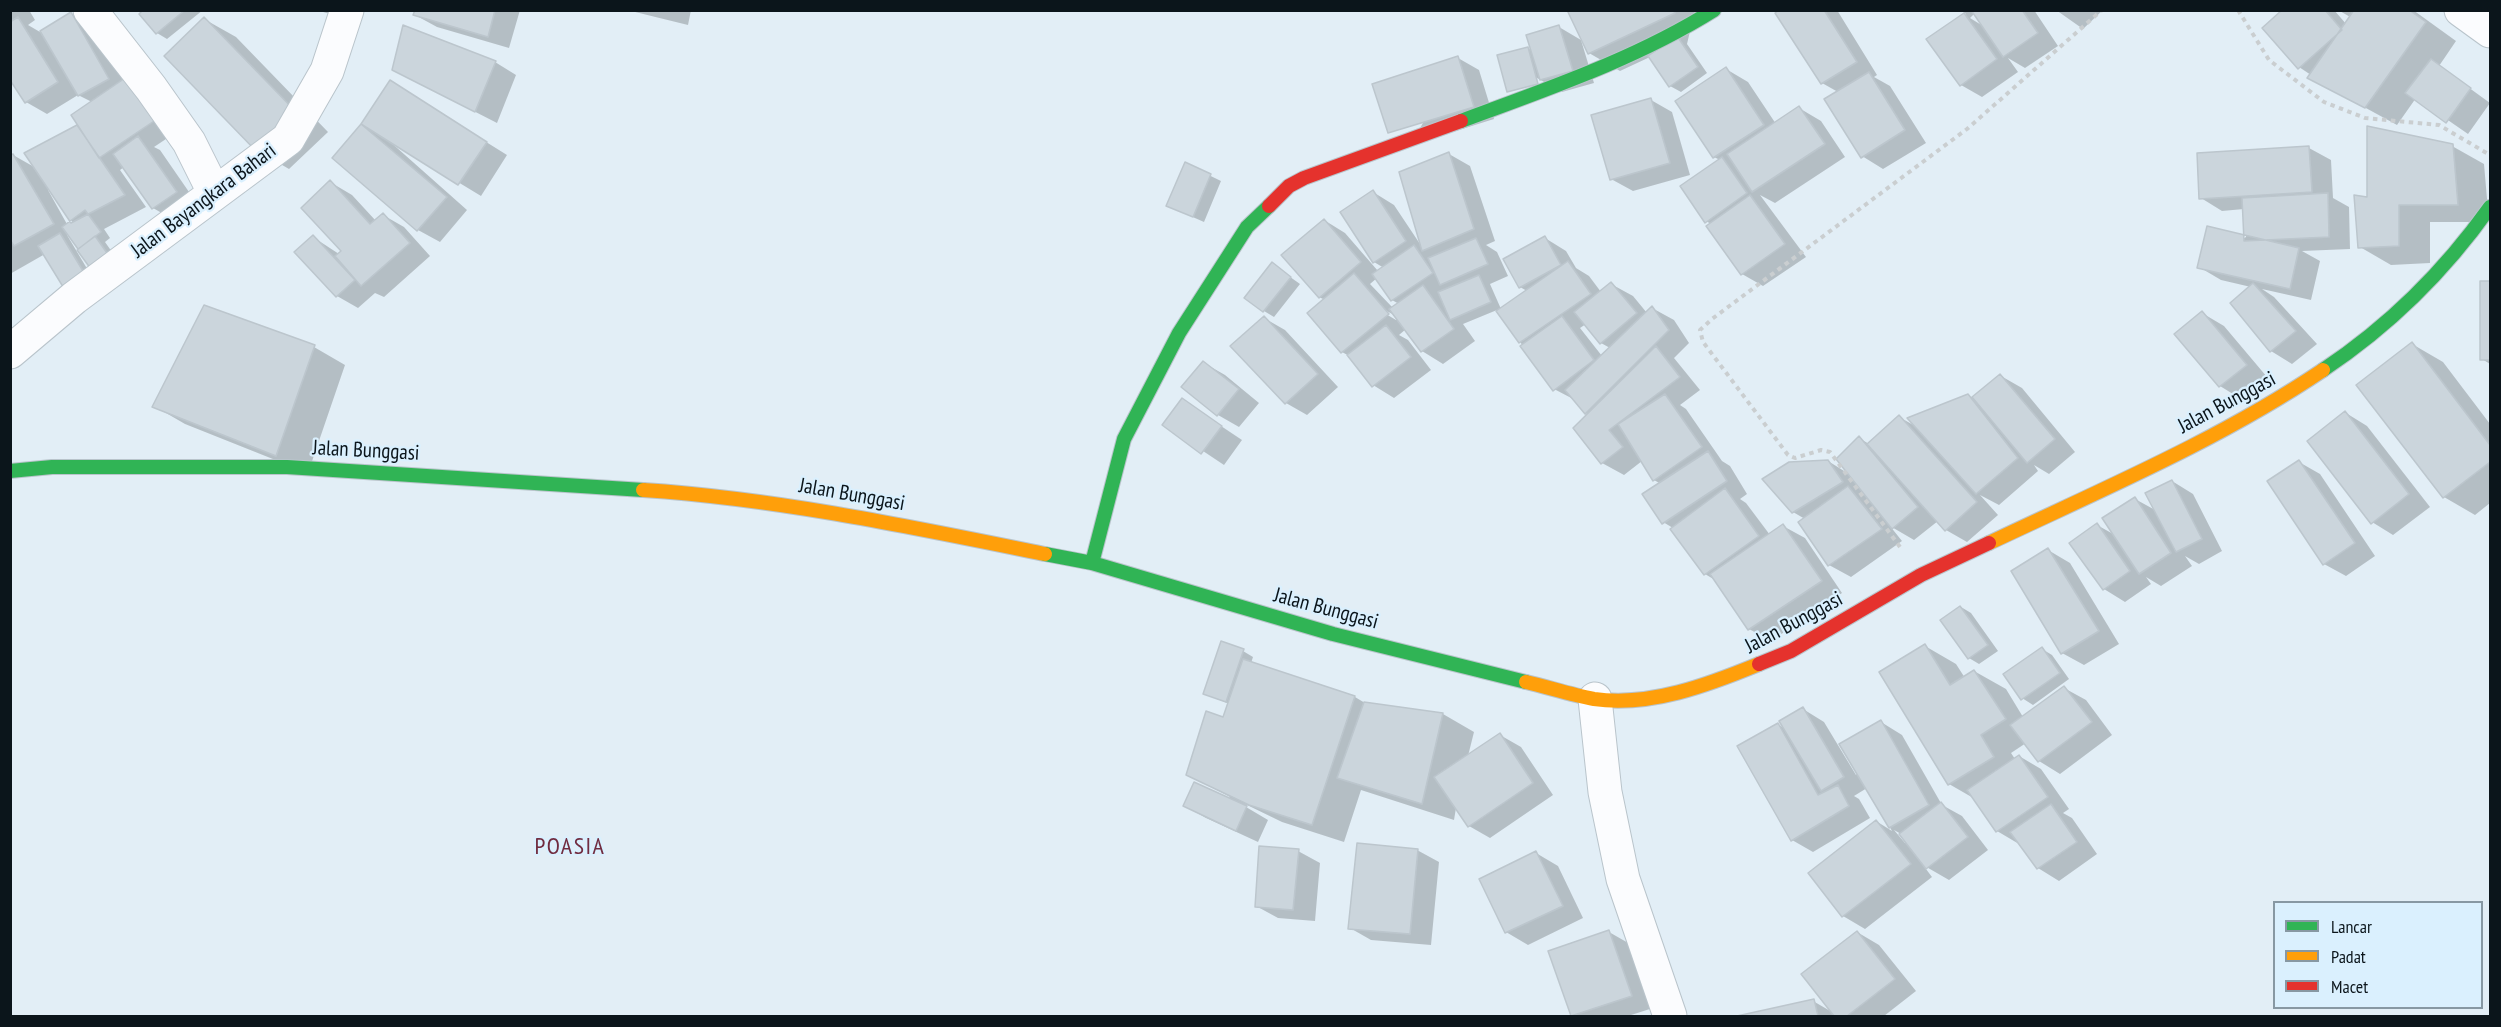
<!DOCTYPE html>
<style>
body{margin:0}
#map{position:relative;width:2501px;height:1027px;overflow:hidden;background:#e2eef6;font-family:"PT Sans Narrow",sans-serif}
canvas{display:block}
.frame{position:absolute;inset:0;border:12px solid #0b151b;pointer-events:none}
.legend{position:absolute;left:2273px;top:901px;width:210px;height:108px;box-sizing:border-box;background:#daf0fe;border:2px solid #8798a3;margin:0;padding:8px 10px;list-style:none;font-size:18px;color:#0b151b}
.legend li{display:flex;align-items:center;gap:12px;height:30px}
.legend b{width:30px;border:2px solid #8798a3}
</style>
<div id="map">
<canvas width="2501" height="1027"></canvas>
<div class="frame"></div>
<ul class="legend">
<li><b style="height:8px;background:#30b455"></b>Lancar</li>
<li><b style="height:8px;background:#ff9f0a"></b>Padat</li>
<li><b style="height:8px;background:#e5322d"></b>Macet</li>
</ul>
</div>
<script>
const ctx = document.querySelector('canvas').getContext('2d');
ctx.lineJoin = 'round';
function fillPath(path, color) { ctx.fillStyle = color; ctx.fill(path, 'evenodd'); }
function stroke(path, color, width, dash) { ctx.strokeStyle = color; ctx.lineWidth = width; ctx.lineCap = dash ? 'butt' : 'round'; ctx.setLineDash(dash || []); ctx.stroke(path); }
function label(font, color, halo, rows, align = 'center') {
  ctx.font = font + ' "PT Sans Narrow",sans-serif'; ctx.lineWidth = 4.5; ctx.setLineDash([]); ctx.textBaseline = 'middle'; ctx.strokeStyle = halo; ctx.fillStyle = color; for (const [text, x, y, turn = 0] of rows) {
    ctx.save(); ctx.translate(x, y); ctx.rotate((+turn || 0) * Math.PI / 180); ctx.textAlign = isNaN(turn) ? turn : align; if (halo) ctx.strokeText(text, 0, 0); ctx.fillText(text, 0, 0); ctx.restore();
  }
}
fillPath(new Path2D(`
 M10 10H29L35 20 28 25 40 32 71 14 92 27 124 81 181 129 154 147 160 150 198 205 174 220 153 208 124 167 120 170 146 207 104 229 110 238 105 242 124 269 97 275 69 234 67 235 95 282 45 254 10 274V157L13 155 36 168 26 154 79 125 92 102 78 95 47 114 26 102 10 77ZM50 189 73 223 68 226 48 190Z
 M145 10H203L167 39 157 33Z
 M316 10H349L348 19Z
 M416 10H520L509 48 437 27 415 15Z
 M627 10H691L688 25Z
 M1569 10H1695L1687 44 1707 73 1681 92 1670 86 1650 57 1620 71 1589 53Z
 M1782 10H1837L1877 75 1874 77 1890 86 1926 143 1883 169 1862 156 1838 92 1822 83Z
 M1960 10H2034L2058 46 2025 68 2008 58 2018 72 1982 97 1961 85 1929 39 1966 14ZM1975 13 1983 26 1970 18Z
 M2056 10H2103L2083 29Z
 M2285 10H2334L2347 25 2352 18 2338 10H2413L2456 41 2439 66 2490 103 2468 134 2416 98 2397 125 2309 77 2311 75 2299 67Z
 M204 19 236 37 328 132 289 169 258 151Z
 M1559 27 1581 40 1594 83 1562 92 1498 56 1528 48 1532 51Z
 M1458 58 1479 70 1494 119 1411 145Z
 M495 62 516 75 497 123 415 81Z
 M1726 69 1748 82 1776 124 1799 108 1821 121 1845 157 1775 203 1760 195 1806 257 1763 286 1742 274 1711 224 1706 221 1720 160 1714 157Z
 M390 82 507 155 481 196 387 139 467 210 440 242 418 230 334 158 363 125Z
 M1651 100 1672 112 1690 175 1633 191 1611 179Z
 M2452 146 2484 164 2489 222H2430V263L2391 265 2360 247 2368 199Z
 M2309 148 2331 160 2333 198 2349 207 2350 249 2302 251 2320 261 2311 300 2262 289 2274 297 2317 344 2292 364 2271 351 2251 287 2221 280 2199 267 2246 237 2244 209 2222 211 2201 198Z
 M1449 154 1470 166 1495 241 1486 245 1497 252 1508 276 1490 284 1501 309 1527 291 1520 287 1505 259 1545 238 1566 251 1576 268 1589 276 1601 292 1611 284 1633 296 1647 313 1652 308 1674 320 1689 343 1674 358 1700 390 1680 405 1686 409 1722 461 1730 466 1747 494 1740 499 1746 503 1770 535 1783 526 1805 538 1842 593 1771 641 1749 629 1715 580 1705 574 1673 528 1663 522 1661 484 1654 480 1642 461 1624 475 1602 463 1588 415 1577 401 1554 389 1497 310 1463 324 1475 341 1443 364 1422 351 1406 329 1399 335 1408 340 1431 370 1394 398 1373 385 1351 357 1342 352 1309 313 1325 300 1319 297 1324 220 1345 233 1378 271 1384 268 1374 262 1373 192 1394 205 1420 244ZM1377 278 1392 300 1399 304 1393 308 1370 284ZM1383 309 1396 316V320L1381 311ZM1586 324 1601 343 1610 348 1602 356 1580 328Z
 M1186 164 1221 181 1204 222 1179 211Z
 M330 182 352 195 376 221 383 215 404 227 430 256 384 297 375 293 358 308 337 296 296 253 313 237 339 254 343 251Z
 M1272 264 1300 284 1274 317 1264 311Z
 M2481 283H2490V364L2482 359Z
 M2202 313 2224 326 2267 377 2241 399 2220 386 2177 334Z
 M1264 318 1285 330 1338 387 1307 415 1286 403Z
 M2412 344 2443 362 2490 424V503L2475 515 2444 497Z
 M314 347 345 365 308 473 185 424 154 406Z
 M1204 363 1225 375 1259 403 1239 427 1218 415Z
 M2001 376 2022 388 2075 452 2049 474 2034 465 2038 471 1999 505 1980 495 1998 515 1967 542 1946 530 1938 521 1914 540 1890 526 1902 541 1851 577 1829 565 1805 519 1793 512 1828 461 1849 474 1859 438 1869 444 1899 417 1917 427 1968 396 1978 402Z
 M1182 400 1242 440 1224 465 1164 425Z
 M2346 413 2367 426 2430 507 2393 535 2372 522Z
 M2299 462 2320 474 2375 556 2346 576 2324 564Z
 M2172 481 2193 494 2222 551 2199 564 2185 556 2192 566 2161 586 2146 577 2151 584 2125 602 2104 589 2097 525 2115 535 2135 499 2157 511Z
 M2048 550 2070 563 2119 644 2084 665 2062 653Z
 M1961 607 1971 613 1998 651 1979 664 1969 658Z
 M1925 646 1956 664 1965 678 1974 671 2006 689 2023 717 2064 688 2086 700 2112 735 2060 774 2039 761 2026 743 2011 753 2015 759 2019 756 2041 769 2069 809 2063 813 2072 818 2097 854 2059 881 2038 868 2019 844 1997 831 1975 799 1949 784 1881 673Z
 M2042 649 2052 655 2069 679 2033 705 2022 698Z
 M1243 651 1253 657 1251 663 1355 697 1365 703 1443 714 1474 732 1468 756 1500 735 1521 747 1553 795 1490 838 1469 826 1456 808 1454 820 1361 790 1344 842 1282 822 1247 805 1246 807 1268 820 1258 842 1206 818 1185 806 1228 799 1230 797 1188 774 1224 719 1229 704 1205 693Z
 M1803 709 1824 722 1856 775 1881 722 1902 735 1942 805 1962 816 1988 850 1949 880 1923 865 1932 877 1865 929 1843 916 1810 873 1876 821 1892 831 1867 788 1854 796 1859 799 1870 818 1813 852 1792 840 1778 724 1785 729ZM1894 830 1901 834 1907 841 1905 843Z
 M1417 850 1439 862 1431 945 1371 940 1350 928Z
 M1298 851 1320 863 1315 921 1278 918 1256 906Z
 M1536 853 1558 866 1583 918 1528 945 1506 932Z
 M1609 932 1630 944 1653 1008 1628 1016H1573L1550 952Z
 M1857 932 1879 945 1916 991 1884 1016H1744L1813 1001 1832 1012Z`), '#0003');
const building = new Path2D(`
 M143 10H185L156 34 139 14Z
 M415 10H495L488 37 413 15Z
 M1567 10H1673L1675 13 1588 54Z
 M1779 10H1824L1857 62 1821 84 1775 13Z
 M1971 10H2022L2038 33 2003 57Z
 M2282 10H2325L2342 30 2298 69 2262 28Z
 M2354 10H2409L2426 22 2365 108 2307 78Z
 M71 12 109 79 78 96 40 31Z
 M1964 13 1997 59 1960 86 1926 39Z
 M18 17 58 82 25 103 10 80V22Z
 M204 17 298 114 257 152 164 56Z
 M403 25 496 61 475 112 392 70Z
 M1559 25 1573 71 1540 80 1526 35Z
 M1677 36 1698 67 1669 87 1648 56Z
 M1528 47 1538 84 1507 92 1497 55Z
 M1458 56 1474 107 1388 133 1372 84Z
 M2431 59 2471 88 2446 123 2405 93Z
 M1726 67 1764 125 1713 158 1675 101Z
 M1869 72 1905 130 1861 158 1824 99Z
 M131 74 160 117 99 158 71 115Z
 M390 80 487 142 458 185 361 124Z
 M1651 98 1670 163 1610 180 1591 115Z
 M1799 106 1825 144 1752 192 1727 154Z
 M361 124 447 197 417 231 332 158Z
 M77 125 125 195 71 223 24 153Z
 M2367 126 2453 144 2458 205H2399V246L2358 248 2354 195 2367 197Z
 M138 136 177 192 152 209 113 154Z
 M2309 146 2312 192 2199 199 2197 153Z
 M1449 152 1474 229 1422 251 1399 172Z
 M13 154 54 224 14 246 10 239V155Z
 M1722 157 1747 193 1705 223 1680 186Z
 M1185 162 1211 174 1193 217 1166 206Z
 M330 180 370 224 383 213 410 243 361 286 335 256 341 251 301 208Z
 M1373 190 1406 241 1373 263 1340 212Z
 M2328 193 2329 237 2244 241 2242 198Z
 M1750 195 1785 244 1741 275 1706 226Z
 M85 210 101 232 78 249 62 227Z
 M1324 219 1361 262 1319 298 1281 255Z
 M2207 226 2299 248 2290 289 2197 268Z
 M60 233 86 276 65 290 38 246Z
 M313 235 355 280 336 297 294 252Z
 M95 236 114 263 96 276 77 250Z
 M1545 236 1561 265 1519 288 1503 259Z
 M1476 238 1488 264 1440 285 1428 258Z
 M1414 245 1433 273 1391 301 1372 274Z
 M1568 261 1591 294 1519 343 1496 311Z
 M1272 262 1291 277 1263 312 1244 298Z
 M1354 273 1389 314 1341 353 1307 313Z
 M1479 275 1491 302 1450 320 1438 292Z
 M2480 281H2490V360H2480Z
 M1611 282 1637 313 1600 344 1574 312Z
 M2253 283 2296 331 2270 352 2230 303Z
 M1423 285 1454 329 1421 352 1389 309Z
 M204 305 315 345 276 456 152 407Z
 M1652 306 1669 330 1585 414 1565 390Z
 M2202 311 2247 365 2219 387 2174 334Z
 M1264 316 1318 374 1285 404 1230 346Z
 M1562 316 1594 360 1553 391 1520 346Z
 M1386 325 1411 357 1372 387 1347 355Z
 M2412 342 2490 445V462L2443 498 2356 385Z
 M1656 346 1680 377 1609 430 1623 447 1601 464 1573 428Z
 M1203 361 1239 389 1217 416 1181 387Z
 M2000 374 2055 439 2027 463 1972 397Z
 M1665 394 1702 447 1653 481 1618 424Z
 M1968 394 2018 458 1976 494 1907 418Z
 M1182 398 1222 426 1201 454 1162 425Z
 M2345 411 2409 494 2371 524 2307 441Z
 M1899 415 1977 502 1945 531 1867 444Z
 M1859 436 1918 507 1892 529 1836 459Z
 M1708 451 1727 481 1662 524 1642 494Z
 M1828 460 1843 482 1792 513 1762 479 1789 462Z
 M2299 460 2355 543 2323 565 2267 481Z
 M2172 480 2202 539 2176 552 2145 493Z
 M1848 486 1882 529 1828 566 1798 522Z
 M1725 488 1759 536 1704 575 1670 529Z
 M2135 497 2171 553 2139 574 2102 518Z
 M2097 523 2130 571 2103 590 2069 543Z
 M1783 524 1822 581 1748 630 1710 574Z
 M2048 548 2099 631 2061 654 2011 571Z
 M1960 606 1988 645 1968 659 1940 620Z
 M1221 641 1244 649 1226 702 1203 694Z
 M1925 644 1950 685 1974 670 2006 719 1981 735 1994 757 1948 785 1879 672Z
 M2042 647 2060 673 2021 700 2003 674Z
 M1243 659 1355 696 1312 825 1249 805 1186 775 1206 711 1223 717Z
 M2064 686 2092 722 2038 762 2010 725Z
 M1364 702 1443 713 1422 804 1337 778Z
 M1803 707 1844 777 1821 791 1779 721Z
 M1881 720 1929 805 1889 828 1839 744Z
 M1778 723 1818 795 1838 785 1849 806 1791 841 1737 746Z
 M1500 733 1533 783 1468 827 1434 777Z
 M2019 755 2048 797 1996 832 1967 790Z
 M1194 782 1247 806 1236 831 1183 806Z
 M1941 802 1968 837 1926 869 1899 834Z
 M2051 804 2077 842 2037 869 2010 832Z
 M1876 820 1911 864 1842 917 1808 873Z
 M1357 843 1418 849 1410 934 1348 929Z
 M1259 846 1299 849 1293 910 1255 907Z
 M1536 851 1563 906 1505 933 1479 879Z
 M1609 930 1632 996 1571 1016 1548 951Z
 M1857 931 1895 979 1847 1016H1834L1801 974Z
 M1814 999 1818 1016H1737Z`);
fillPath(building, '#cbd5dc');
stroke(building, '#bcc6cd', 1.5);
const street = new Path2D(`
 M90 10 151 88 189 142 214 192
 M2461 10 2490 31
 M10 352 74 298 288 139 327 71 347 10
 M1595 699 1605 792 1623 879 1670 1016`);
const fast = new Path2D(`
 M1461 121C1547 89 1636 59 1714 10
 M2323 370C2389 326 2444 272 2490 207
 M10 471 52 467H287L643 490
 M1045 554 1092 563 1333 634 1526 682
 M1092 563 1124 439 1179 333 1247 227 1269 206`);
const slow = new Path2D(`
 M643 490C779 499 912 527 1045 554
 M1989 543C2103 489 2219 440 2323 370
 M1526 682C1548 687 1571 695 1594 699 1650 707 1708 685 1759 664`);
const jam = new Path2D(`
 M1269 206 1289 186 1304 178 1461 121
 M1759 664 1791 651 1921 575 1989 543`);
stroke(street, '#b9c4cb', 35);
stroke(fast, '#b9c4cb', 16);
stroke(slow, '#b9c4cb', 16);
stroke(jam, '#b9c4cb', 16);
stroke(new Path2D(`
 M2238 10 2269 60 2324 102 2365 118 2439 125 2490 155
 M1900 547 1830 452 1821 450 1795 458 1788 455 1703 342 1700 330 1712 319 1967 129 2102 10`), '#caced0', 4, [4.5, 4.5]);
stroke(street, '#fbfcfe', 33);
stroke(fast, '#30b455', 14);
stroke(slow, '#ff9f0a', 14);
stroke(jam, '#e5322d', 14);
label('21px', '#0b151b', '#daf0fe', [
 ["Jalan Bayangkara Bahari",204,201,-37],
 ["Jalan Bunggasi",2227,403,-28],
 ["Jalan Bunggasi",366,451,3],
 ["Jalan Bunggasi",852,495,10],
 ["Jalan Bunggasi",1326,609,15],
 ["Jalan Bunggasi",1794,623,-28]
]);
ctx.letterSpacing = '1.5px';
label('24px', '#712c40', '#daf0fe', [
 ["POASIA",570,847]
]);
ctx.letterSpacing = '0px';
</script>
